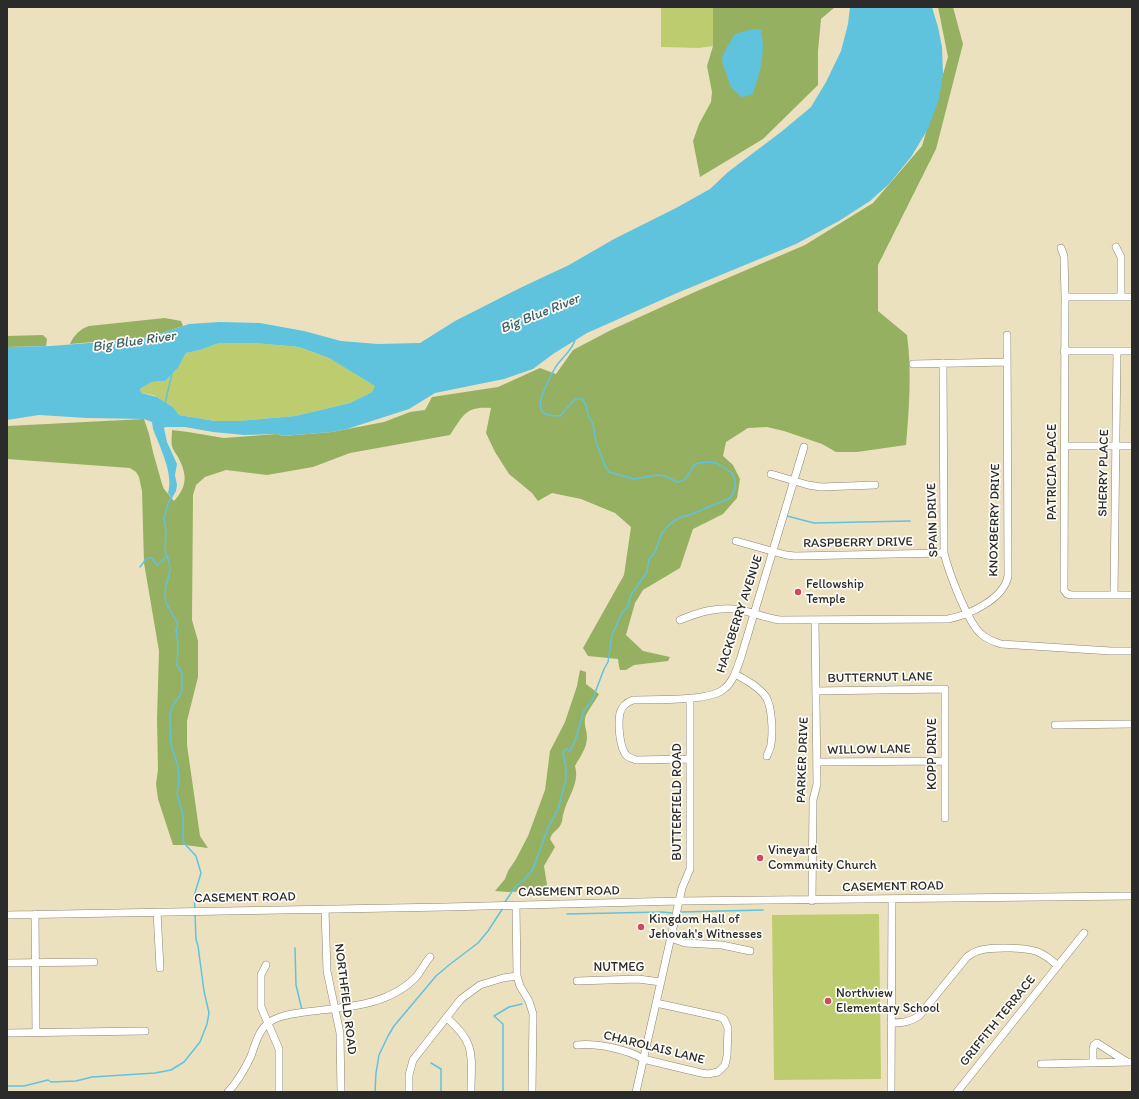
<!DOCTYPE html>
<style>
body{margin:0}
#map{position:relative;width:1139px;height:1099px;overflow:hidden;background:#ebe1bf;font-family:Itim,sans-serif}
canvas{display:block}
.frame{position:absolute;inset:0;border:8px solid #2b2b2b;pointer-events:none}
</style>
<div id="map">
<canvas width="1139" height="1099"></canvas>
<div class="frame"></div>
</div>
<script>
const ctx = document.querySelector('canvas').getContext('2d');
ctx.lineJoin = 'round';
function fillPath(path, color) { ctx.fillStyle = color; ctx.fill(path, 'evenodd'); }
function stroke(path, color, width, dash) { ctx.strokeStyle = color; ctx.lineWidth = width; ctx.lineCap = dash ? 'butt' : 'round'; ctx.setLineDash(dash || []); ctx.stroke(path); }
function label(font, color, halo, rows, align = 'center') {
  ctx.font = font + ' Itim,sans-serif'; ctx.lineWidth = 3.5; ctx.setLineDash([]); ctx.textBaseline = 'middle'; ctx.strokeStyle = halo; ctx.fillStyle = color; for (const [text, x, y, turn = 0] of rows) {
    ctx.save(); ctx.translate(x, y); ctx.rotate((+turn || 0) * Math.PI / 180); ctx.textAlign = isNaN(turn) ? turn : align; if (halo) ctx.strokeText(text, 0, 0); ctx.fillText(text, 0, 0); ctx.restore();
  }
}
fillPath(new Path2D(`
 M661 7H713V46L699 48 661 47Z
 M219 343H254L299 347 329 358 376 386 372 392 350 403 295 416 239 421H215L179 415 173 407 157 397 153 395 141 393 140 389 152 382 165 381 178 368 186 353 200 350Z
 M879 914 881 1079 774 1080 772 915Z`), '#bdcc6e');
fillPath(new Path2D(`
 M713 7H835L821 19 818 51V85L763 139 700 177 693 141 699 124 711 102 712 92 707 66 713 46Z
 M938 7H953L963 44 936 149 878 265V311L907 335C912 372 909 408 906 445L857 452H836L822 444 784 431 767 427 748 428 726 442 723 456 733 465 740 479 737 498 723 514 693 529 680 568 643 590 635 603 626 635 643 651 670 657 668 661 634 665 626 670H620L619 666 618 659 588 656 583 648 624 575 631 527 615 513 581 499 552 493 538 501 532 493 509 474 495 452 486 433 491 408C465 406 463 416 450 435L350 453 313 467 267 475 226 470 205 477 196 485 193 495 192 620 198 641V677L187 721V745L200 836 208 848 185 845H173L158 799 156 784 158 770 157 719 159 651 144 563 142 491 139 477 136 472 130 468 7 459V426L144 419 149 434 153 452 162 484 164 489 174 501C188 486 187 474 178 457 176 454 173 450 172 446 171 442 172 435 172 430L188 432 224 438 277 434 283 436 332 432 384 422 410 412 425 410 432 397 498 387 540 368 556 374 573 350 611 330 697 291 805 245 873 203 922 146 948 57Z
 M165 318 181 321 183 326 150 337 70 344C74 335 80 329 89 326Z
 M43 335 47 339 46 346 7 347V336Z
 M580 670 586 672V684L599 694C596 700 585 714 585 719 584 725 587 731 587 737 587 748 580 757 575 766 580 783 568 796 564 812 562 816 563 821 561 824 558 831 553 830 550 839L555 847 544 866 547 885 545 890 508 892 495 891 505 879 508 871 516 859 528 836 545 790 550 751 565 722 577 686Z`), '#96b061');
fillPath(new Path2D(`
 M850 7H932L938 27 942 47 943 74 939 99 928 129 911 157 889 184 870 201 839 221 796 244 677 293 587 333 553 354 533 369 504 379 435 393 409 409 347 429 332 432 283 436 277 434 244 435 213 432 185 427H165L164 428 167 442 177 464 175 475 177 485 176 491 172 498 168 493C174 475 160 447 153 429L152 422 144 419 87 418 39 415 7 420V347L51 346 126 340 150 337 189 324 220 322 260 323 304 331 341 341 378 344 420 343 455 321 520 288 569 265 614 239 676 208 710 189 728 172 781 132 811 107 826 82 841 51 848 24ZM219 343H254L299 347 329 358 375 386 372 392 350 403 295 416 239 421H215L179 415 173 407 157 397 141 393 140 389 152 382 165 381 178 368 186 353 200 350Z
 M753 29 761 30C766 52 760 74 752 95L741 97 731 87 723 65 722 58 727 47 735 34Z`), '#60c3de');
stroke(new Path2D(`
 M165 404 172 373
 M172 496 169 501 164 518 166 531 165 551 169 561 170 571 166 585 165 597 166 603 178 624 176 630 178 645 177 665 182 673V691L179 697 173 705 170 713V727L171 745 178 766 179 778 177 795 181 807 183 817V842L196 856 201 873 194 896 195 910
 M787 516 814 523 910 521
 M140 567 147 558H152L157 565 167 557
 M505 902 515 887 525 879 533 869 548 828 558 809 566 779V768L563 752 566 749 570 751 575 741 584 710 592 701 604 669 608 662 612 635 622 613 628 606 631 595 647 572 649 559 655 552 662 533 671 523 679 518 692 514 730 498 735 490V480L732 473 717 463 709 462 698 463 693 466 689 474 684 480 677 482 665 476 657 475 634 479 609 472 605 466 596 442 593 424 588 415 586 405 582 399H575L560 416C554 416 546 416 542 411 535 403 551 376 555 368 561 358 572 351 575 340
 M681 912 763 910
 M567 914 662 912 672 913
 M295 948 296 985 302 1010
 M431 1063 441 1069V1092
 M7 1086H24L48 1080 51 1082 76 1081 92 1077 155 1073 171 1070 184 1062 200 1042 207 1024 209 1013 204 991 198 946 196 939 195 914
 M375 1092 376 1073 379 1055 388 1036 394 1026 436 976 449 965 478 943 488 931 503 908
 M503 1092V1024L494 1016 509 1007 522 1004`), '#60c3de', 1.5);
const minor = new Path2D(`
 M1116 247 1121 257V297
 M1061 248 1064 256 1065 297 1064 590 1067 594 1071 595H1132
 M1065 297H1132
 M1064 351H1132
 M943 363 944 553C949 573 967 621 981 634 987 639 994 642 1001 644L1111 651H1132
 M913 364 1007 362
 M1065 446H1132
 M771 474 808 485 821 487 875 485
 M736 541 786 555 795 556 944 553
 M1114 595 1117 351
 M680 620C699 612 719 606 741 610 754 613 766 618 780 620L948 619C969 615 1004 599 1008 576L1007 335
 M735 674C746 680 759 687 766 697 772 707 773 732 771 744 771 748 768 752 767 756
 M816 691 945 689V818
 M1055 725 1132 724
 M690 759 636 760C633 759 630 758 627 756 619 748 618 723 620 713 622 706 627 702 633 700 654 699 709 702 724 689 734 681 737 668 741 657L804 447
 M817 762 945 761
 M812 901 813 800 817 784 815 620
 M516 905 517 976 520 986 529 1001 533 1014 532 1092
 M325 909 327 971 340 1033 341 1092
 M157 912 160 968
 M35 914 36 1033
 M7 915 446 907 679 901 1132 896
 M671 938 685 943 722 945 750 951
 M7 963 94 962
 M266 965 261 975V1007L279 1049V1092
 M577 981 638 979 661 982
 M447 1018C477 1044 471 1056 471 1092
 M891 1023C902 1023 910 1022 919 1016L967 957C971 954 976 951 981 950 993 947 1030 947 1040 953 1047 956 1052 961 1058 966
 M7 1033 145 1031
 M577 1045C596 1043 627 1049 643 1059L701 1073 708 1074 718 1072 725 1065 727 1056 728 1028 724 1019 720 1017 656 1003
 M1093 1063V1049L1094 1045 1097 1043 1127 1062
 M1041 1064 1132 1062
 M228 1092C238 1081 245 1069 251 1056 255 1045 258 1032 267 1024 278 1015 292 1014 305 1012 342 1007 388 1007 416 977 421 971 425 963 430 957
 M409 1092V1075L413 1060 461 999 480 985 503 978 517 976
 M636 1092 682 888 690 869V698
 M891 1092 892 899
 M957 1092 1084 933`);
stroke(minor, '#8b8675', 8);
stroke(minor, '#fff', 7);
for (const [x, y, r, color] of [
 [798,592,4,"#d1495b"],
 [760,858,4,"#d1495b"],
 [641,927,4,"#d1495b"],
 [828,1001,4,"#d1495b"]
]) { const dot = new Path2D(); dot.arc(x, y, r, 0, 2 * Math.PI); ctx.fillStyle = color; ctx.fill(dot); stroke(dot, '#fdfcf7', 1.5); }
label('13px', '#2b2b2b', '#fdfcf7', [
 ["PATRICIA PLACE",1053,472,-90],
 ["SHERRY PLACE",1104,473,-89],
 ["SPAIN DRIVE",933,520,-92],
 ["KNOXBERRY DRIVE",995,520,-89],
 ["RASPBERRY DRIVE",858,543,-1],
 ["HACKBERRY AVENUE",740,614,-72],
 ["BUTTERNUT LANE",880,678,-1],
 ["WILLOW LANE",869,750,-1],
 ["KOPP DRIVE",933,754,-90],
 ["PARKER DRIVE",803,760,-88],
 ["BUTTERFIELD ROAD",678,802,-90],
 ["CASEMENT ROAD",893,887,-1],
 ["CASEMENT ROAD",569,892,-1],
 ["CASEMENT ROAD",245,898,-1],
 ["NUTMEG",619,968],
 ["NORTHFIELD ROAD",345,999,83],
 ["GRIFFITH TERRACE",998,1021,-51],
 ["CHAROLAIS LANE",654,1048,14]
]);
label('13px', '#2b2b2b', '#fdfcf7', [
 ["Fellowship",806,585],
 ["Temple",806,600],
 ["Vineyard",768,851],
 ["Community Church",768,866],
 ["Kingdom Hall of",649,920],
 ["Jehovah's Witnesses",649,935],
 ["Northview",836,994],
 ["Elementary School",836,1009]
], 'left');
label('italic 14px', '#3e606a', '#fdfcf7', [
 ["Big Blue River",540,314,-22],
 ["Big Blue River",134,342,-8]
]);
</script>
